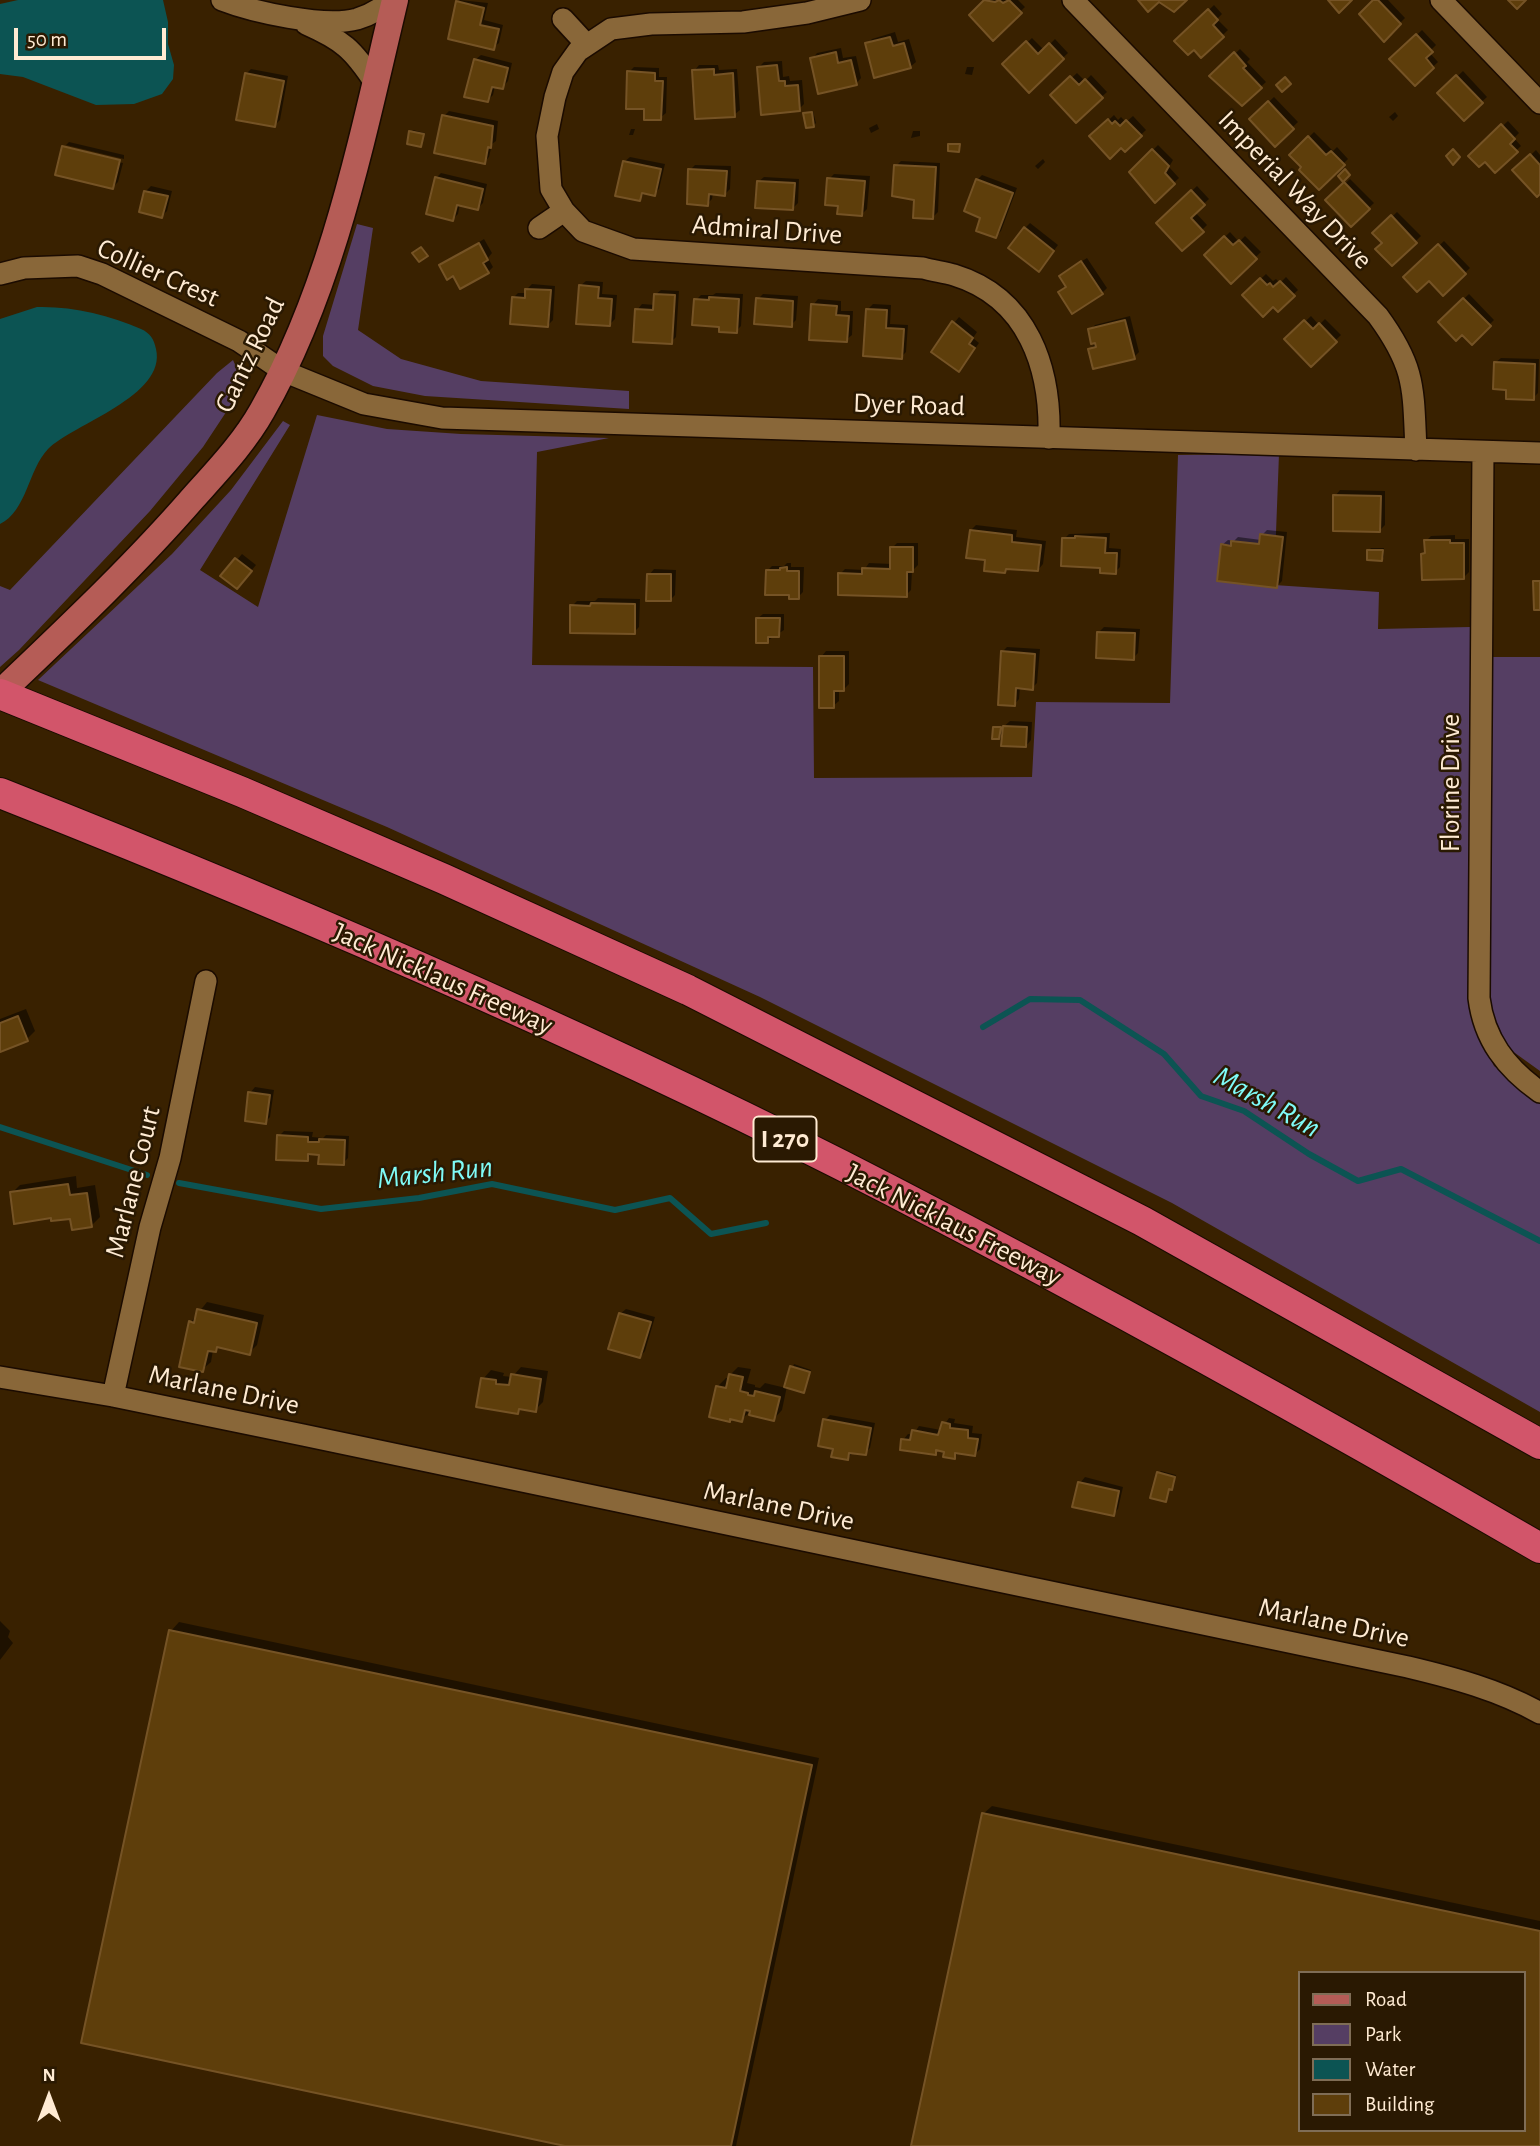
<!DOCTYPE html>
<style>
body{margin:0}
#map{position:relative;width:1540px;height:2146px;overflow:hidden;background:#392100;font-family:"Alegreya Sans",sans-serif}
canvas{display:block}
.legend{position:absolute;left:1298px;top:1971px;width:228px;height:161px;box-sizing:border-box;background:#2a1902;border:2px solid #7f6d56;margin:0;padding:9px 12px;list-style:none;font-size:21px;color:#ffebd3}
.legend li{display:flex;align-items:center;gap:14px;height:35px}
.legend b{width:35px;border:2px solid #7f6d56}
.north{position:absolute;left:14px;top:2062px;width:70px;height:70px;-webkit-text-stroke:5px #2a1902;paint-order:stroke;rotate:0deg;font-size:19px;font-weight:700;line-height:28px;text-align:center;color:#ffebd3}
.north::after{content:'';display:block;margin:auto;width:24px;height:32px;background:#ffebd3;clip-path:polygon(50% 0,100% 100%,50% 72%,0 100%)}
.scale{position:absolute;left:14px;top:28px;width:152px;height:32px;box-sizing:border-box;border:4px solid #ffebd3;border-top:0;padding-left:9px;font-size:21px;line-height:24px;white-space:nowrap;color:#ffebd3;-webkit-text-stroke:5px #2a1902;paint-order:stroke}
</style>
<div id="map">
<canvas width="1540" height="2146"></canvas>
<ul class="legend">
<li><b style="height:9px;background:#b55c56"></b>Road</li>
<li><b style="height:19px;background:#553e63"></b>Park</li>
<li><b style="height:19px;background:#0c5453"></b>Water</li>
<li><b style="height:19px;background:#5e3e0b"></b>Building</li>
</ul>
<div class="north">N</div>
<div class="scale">50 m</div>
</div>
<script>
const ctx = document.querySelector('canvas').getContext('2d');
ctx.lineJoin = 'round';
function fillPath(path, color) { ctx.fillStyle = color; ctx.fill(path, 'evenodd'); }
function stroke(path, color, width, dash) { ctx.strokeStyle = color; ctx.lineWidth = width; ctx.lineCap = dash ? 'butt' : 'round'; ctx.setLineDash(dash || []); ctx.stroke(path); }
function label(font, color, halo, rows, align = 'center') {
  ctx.font = font + ' "Alegreya Sans",sans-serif'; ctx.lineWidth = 5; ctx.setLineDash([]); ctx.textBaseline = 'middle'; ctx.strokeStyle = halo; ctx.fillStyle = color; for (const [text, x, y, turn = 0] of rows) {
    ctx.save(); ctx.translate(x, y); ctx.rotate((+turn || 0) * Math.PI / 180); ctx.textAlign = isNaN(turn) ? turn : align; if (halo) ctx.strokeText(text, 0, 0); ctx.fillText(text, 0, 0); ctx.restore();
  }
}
fillPath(new Path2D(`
 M357 224 373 228 358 330 401 359 481 381 629 391V409L425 396 373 386 333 366 323 356V336Z
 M233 360 244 385 203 447 150 511 19 650 0 667V586L10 590 217 373Z
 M317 415 387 429 461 434 609 438 537 452 532 665 813 667 814 778 1032 777 1036 702 1170 703 1178 455 1279 454 1274 585 1379 592 1378 629 1470 627 1472 978 1477 1032 1494 1066 1540 1101V1412L1172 1203 760 997 387 827 38 680 172 554 231 490 283 421 290 425 200 570 258 607Z
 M1490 657H1540V1071L1508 1048 1489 1006Z`), '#553e63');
fillPath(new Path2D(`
 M18 0H163L168 22V44L174 65 173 79 162 94 134 104 96 105 23 77 0 74V4Z
 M37 307C72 306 109 315 141 329 150 333 154 339 156 349 167 396 73 424 48 449 28 470 27 511 0 524V319Z`), '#0c5453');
fillPath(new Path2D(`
 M460 0 488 3 484 20 503 25 499 43 493 48 458 2Z
 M987 0H1018L1025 7 993 38 971 15Z
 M1376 0H1388L1405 18 1384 39Z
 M1214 5 1222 14 1217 19 1228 30 1201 56 1194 48 1177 41Z
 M1422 30 1436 45 1429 52 1438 62 1415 84 1392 59Z
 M895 32 898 42 909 39 916 62 910 67 867 44 872 39Z
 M1032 38 1044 50 1055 39 1068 53 1029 90 1004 64Z
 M841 48 843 58 856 56 861 78 856 84 812 59 817 53Z
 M1240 49 1250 59 1247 62 1266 82 1242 104 1212 76Z
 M481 55 512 63 508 81 503 87 495 86 493 95 488 100 475 60Z
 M782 61 783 77 789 76 790 81 802 80 804 104 799 109 759 67 764 62Z
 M699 65H718L719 70 737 69 740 110 734 115 694 71Z
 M634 67 659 68V77H667L666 113 660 118 646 107 629 72Z
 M967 67H974L972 75 965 74Z
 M251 69 288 76 280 120 275 125 246 74Z
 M1463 71 1487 97 1464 118 1440 93Z
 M1077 73 1085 81 1091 75 1107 92 1076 120 1053 95Z
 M1274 97 1298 122 1275 144 1251 119Z
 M449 111 498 121 496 141 492 144 489 157 484 162 444 116Z
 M813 111 816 123 814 125 805 114Z
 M1395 112 1398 116 1393 121 1389 117Z
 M1114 115 1118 120 1121 117 1126 122 1133 116 1146 130 1125 150 1121 146 1092 136Z
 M1508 121 1519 133 1514 138 1521 146 1496 170 1485 159 1470 156Z
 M877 124 879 129 871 133 869 128Z
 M631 129H635L633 135H629Z
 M413 130 425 133 420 145 411 132Z
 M913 131H920V136L911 138Z
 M1314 132 1333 151 1337 147 1348 159 1319 188 1291 155Z
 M69 142 124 155V159L66 145Z
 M1158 145 1173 160 1169 167 1179 178 1156 200 1131 172Z
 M65 146V149L123 163 118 182 113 187 57 173Z
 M1536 150 1540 155V192L1515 170Z
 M630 157 665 164 659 189 654 194 645 192 640 199 624 162Z
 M1043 159 1045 162 1038 169 1035 166Z
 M901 161 940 163 938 212 933 217 916 198 896 166Z
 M695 165 731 166 730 189 725 194 713 193 712 199 707 204 690 170Z
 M441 173 487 184 483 203 478 208 460 204 458 214 453 219 436 178Z
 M834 174 870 176 867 209 862 214 840 204 829 179Z
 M982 175 1017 188 1001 231 996 236 983 217 977 180Z
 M764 177 799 179 798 203 792 209 758 182Z
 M1350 179 1374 203 1351 225 1328 200Z
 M151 186 172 191 167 211 162 216 145 192Z
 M1197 186 1209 199 1195 212 1207 225 1183 249 1158 223Z
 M1397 212 1421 236 1393 264 1384 243 1375 233Z
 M1030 223 1058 245 1044 264 1025 228Z
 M1230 232 1239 242 1245 236 1261 252 1231 281 1206 255Z
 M484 239 492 253 488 258 493 267 488 272 453 274 441 266Z
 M1444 241 1470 268 1443 294 1429 278 1406 277Z
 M1087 258 1107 288 1102 293 1060 292 1067 286 1066 271Z
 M1266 274 1273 281 1276 279 1280 283 1286 277 1298 290 1278 309 1273 304 1244 295Z
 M586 281 603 282 602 294 617 295 615 319 610 324 580 286Z
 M532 284 555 286 553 320 548 325 513 298 518 293H527V289Z
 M661 290 679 291 676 337 671 342 637 310 642 304 655 305V295Z
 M716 293 743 294 741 326 736 331 721 325 696 300 701 295H713Z
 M763 294 798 296 796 320 791 325 758 299Z
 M1469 294 1494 320 1472 342 1462 333 1440 322Z
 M818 299 841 301V311H853L852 335 846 340 813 305Z
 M873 304 891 305 890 324 908 325 906 352 901 357 868 309Z
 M1130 316 1139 352 1134 357 1090 349 1099 340 1090 330 1095 325Z
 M1311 316 1319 325 1325 319 1341 335 1311 364 1287 339Z
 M959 317 977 332 973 338 979 343 964 364 954 323Z
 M1501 358 1539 359 1538 393 1533 398 1508 388 1495 363Z
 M1340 490 1385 491V525L1379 531 1335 496Z
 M976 525 1017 530 1016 537 1046 541 1043 564 1038 570 1009 568 1005 572 987 559 971 530Z
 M1267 530 1287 532 1282 581 1277 586 1222 545 1228 540 1234 541 1238 537 1261 540 1262 535Z
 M1110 533 1109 548 1121 549 1120 567 1115 572 1102 566 1064 539 1069 534Z
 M1455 535V539H1469V572L1464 577 1423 554 1426 551V541L1431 536Z
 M897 543H918V565L912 571 911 590 906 595 840 574 845 569 864 570 869 563 892 564V548Z
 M1371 548H1384V557L1382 559 1369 550Z
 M242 554 256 565 242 582 223 576Z
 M787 563H791V567H804L803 592 798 597 767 571 772 566H784Z
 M654 569 676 570 675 595 670 600 649 575Z
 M598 598 640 599 639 627 634 632 572 606 577 601H595Z
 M763 614H784V630L767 641 757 619Z
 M1104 627 1140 629 1138 653 1133 658 1099 632Z
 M1007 647 1040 649 1037 683 1032 688 1020 687 1019 699 1014 705 1002 652Z
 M826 651H849V684L844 689H839V701L833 706 821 657Z
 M1010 721 1032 722 1031 740 1026 746 1004 732 999 737 995 728 1002 726 1001 729Z
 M26 1009 35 1031 27 1039 0 1050V1019Z
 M255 1087 274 1090 270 1117 265 1122 250 1093Z
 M284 1131 313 1132 312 1137 323 1138 326 1135 349 1136 348 1158 343 1163 321 1153 312 1152 307 1160 279 1136Z
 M76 1176 77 1188 95 1185 100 1217 91 1226 71 1217 52 1216 12 1193 20 1185Z
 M207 1302 264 1315 257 1345 249 1353 219 1346 213 1350 211 1362 202 1370 191 1322Z
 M626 1309 655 1317 645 1351 640 1357 620 1314Z
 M794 1364 811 1370 805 1389 803 1391 787 1386 782 1410 774 1419 753 1409 741 1420 732 1418 729 1420 717 1387 726 1378 729 1379 730 1375 738 1367 751 1369 747 1383 755 1385V1387L760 1388 765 1383 786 1388Z
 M521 1367 548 1371 543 1402 535 1410 522 1408 518 1412 483 1379 491 1370 504 1373 503 1376 512 1377Z
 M830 1415 875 1423 870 1448 865 1453H853L847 1458 835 1447 825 1420Z
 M949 1418 955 1419 954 1423 973 1426 972 1433 982 1434 980 1449 975 1454 959 1452 954 1457 946 1450 939 1449 935 1453 903 1440 908 1434 913 1435 919 1426 941 1430Z
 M1161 1471 1176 1475 1174 1486 1170 1488 1165 1500 1159 1473Z
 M1085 1477 1123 1487 1118 1509 1113 1514 1080 1483Z
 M0 1621 10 1631 8 1637 13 1643 0 1660Z
 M179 1622 819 1758 736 2146H574L171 1631Z
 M992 1806 1540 1921V2146H913L983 1814ZM1300 1973H1524V2130H1300Z`), '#0007');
stroke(new Path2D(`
 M983 1027 1030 999 1080 1000 1164 1054 1201 1096 1244 1111 1309 1154 1358 1181 1401 1169 1540 1241
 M0 1127 147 1175
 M179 1183 321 1209 419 1198 492 1184 615 1210 670 1198 711 1234 766 1223`), '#0c5453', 6);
const building = new Path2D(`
 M984 0 995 2 999 0 1003 3 1009 0 1022 13 993 41 969 15Z
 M1138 0H1187L1174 12 1159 2 1148 12Z
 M1328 0H1352L1339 13Z
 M1373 0H1378L1401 24 1384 42 1359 14Z
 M1508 0H1526L1517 9Z
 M456 1 484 8 480 25 499 29 494 50 448 39Z
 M1208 9 1218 20 1213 25 1224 37 1201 58 1194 50 1188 55 1174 41Z
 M1416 34 1433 52 1426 58 1434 68 1415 86 1389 59Z
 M890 37 893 46 904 43 911 68 874 78 865 43Z
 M1026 41 1038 54 1049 43 1064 59 1029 93 1002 64Z
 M836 52 838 63 851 60 857 85 818 94 810 58Z
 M1234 52 1246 66 1243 68 1262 88 1242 106 1209 76Z
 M474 59 508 68 503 89 492 87 488 102 464 97Z
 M777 65 779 81H785V86L798 85 800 111 761 115 757 67Z
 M714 69V75L733 73 735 117 695 119 692 70Z
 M627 71 655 73V81H663L661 120H644V109H626Z
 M245 73 284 81 275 127 236 120Z
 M1456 75 1483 103 1464 121 1437 93Z
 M1070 76 1079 85 1085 79 1103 98 1076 123 1050 95Z
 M1285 77 1291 84 1282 92 1276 85Z
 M1268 101 1294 129 1275 147 1249 119Z
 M812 112 814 127 806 128 803 113Z
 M442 115 493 126 491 148 488 147 485 164 434 153Z
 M1108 119 1112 124 1115 121 1120 126 1126 120 1142 136 1125 152 1121 148 1110 159 1089 136Z
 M1501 124 1515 139 1510 144 1518 152 1495 173 1485 162 1479 167 1468 156Z
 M409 131 424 134 421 147 407 144Z
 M1308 136 1326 155 1331 151 1345 165 1319 190 1299 170 1301 167 1289 155Z
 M948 144H960L959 152 948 151Z
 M62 146 120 160 113 189 55 175Z
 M1152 149 1169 166 1165 173 1175 184 1155 203 1129 172Z
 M1453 149 1460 157 1453 165 1446 156Z
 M1530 154 1540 165V194L1537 197 1512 170Z
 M623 161 661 169 655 196 642 193 640 201 615 196Z
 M894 165 936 167 933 219 913 218 914 200 892 196Z
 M688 169 727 171 725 196 709 194 708 206 687 204Z
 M1345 169 1350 175 1343 182 1338 176Z
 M435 177 483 189 478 210 457 205 453 221 426 214Z
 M827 178 865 181 862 216 837 214 838 206 825 205Z
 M976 179 1013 193 996 238 976 231 980 218 964 211Z
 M757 181 795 183 793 210 755 208Z
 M1344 182 1370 209 1351 227 1325 200Z
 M1191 190 1205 205 1191 218 1204 232 1182 251 1156 223Z
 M144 191 168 196 162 218 139 212Z
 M1391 215 1417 243 1392 266 1375 249 1382 243 1372 233Z
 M1024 227 1054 251 1039 272 1008 248Z
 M1224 236 1233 245 1239 240 1257 259 1231 284 1204 255Z
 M479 243 488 260 483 263 489 273 460 289 453 276 447 280 439 265Z
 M1438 244 1466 274 1443 296 1429 281 1417 292 1403 277Z
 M421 247 428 256 419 262 412 253Z
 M1081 261 1103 294 1072 314 1058 292 1066 287 1059 276Z
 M1260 278 1267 285 1270 283 1273 287 1280 281 1295 296 1278 312 1273 307 1263 317 1242 295Z
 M579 285 599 287 598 298 612 299 610 326 576 324Z
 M525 289 551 290 548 327 510 324 512 297 525 298Z
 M654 294 675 295 672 344 633 342 635 309 653 310Z
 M709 297 739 299 737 333 719 332V327L692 325 694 299 709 300Z
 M756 298 793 301 792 327 754 324Z
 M1463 298 1491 326 1472 345 1462 335 1456 341 1438 322Z
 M811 304 837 306 836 315 849 316 847 342 809 340Z
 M866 309 887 310 886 328 904 329 902 359 863 356Z
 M1125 320 1135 359 1093 369 1088 349 1096 347 1095 343 1091 344 1088 329Z
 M1304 320 1313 329 1319 323 1337 342 1311 367 1284 339Z
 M952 321 973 338 969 344 975 348 959 372 931 352Z
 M1494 362 1535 364 1534 400 1506 399V390L1493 389Z
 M1333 495 1381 496 1380 532 1333 531Z
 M970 530 1012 535V542L1041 545 1038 571 1006 569 1005 573 984 571 985 560 966 558Z
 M1260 534 1283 537 1277 588 1217 581 1221 544 1231 546V541L1259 544Z
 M1075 536 1106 538 1105 553H1117L1116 574 1100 573V568L1061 566 1062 538H1075Z
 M1424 540H1450V543H1464V579L1422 580 1421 554 1425 553Z
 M890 547H913V572H907V597L838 595V573L862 574V568L890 569Z
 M1367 550H1383L1382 561 1367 560Z
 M235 558 252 571 237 589 220 576Z
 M787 567V571H799V599H789V595H765L766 570H780V568Z
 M647 574H671V601H646Z
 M1533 581H1540V610H1534Z
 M591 603 635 604V634L570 633V605L590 606Z
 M756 618H780L779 637H768V643H756Z
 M1097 632 1135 633 1134 660 1096 658Z
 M1001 651 1035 654 1033 690 1016 688 1015 706 998 705Z
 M819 656H844V691H834V708H819Z
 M1003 726 1027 727 1026 747 1001 746Z
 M993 727H1001L999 739H992Z
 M18 1016 28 1041 0 1052V1023Z
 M248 1092 270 1095 266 1124 245 1121Z
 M277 1135 308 1137V1142H319V1139L345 1140 344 1165 318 1164 319 1155 308 1154V1161L276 1160Z
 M68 1184 70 1195 87 1193 92 1227 72 1230 70 1219 51 1221V1218L14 1224 10 1192Z
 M197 1309 257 1323 250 1355 217 1347 216 1352 208 1351 203 1372 179 1367 189 1321 194 1323Z
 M619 1313 651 1322 640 1358 608 1349Z
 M790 1366 810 1372 804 1393 784 1387Z
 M511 1374 541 1379 536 1412 519 1409 518 1414 476 1407 481 1378 496 1380V1384L509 1385Z
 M729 1374 743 1377 740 1391 748 1393V1395L754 1396 755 1391 780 1397 774 1421 749 1415 750 1411 745 1410 742 1422 730 1419V1422L709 1417 716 1386 726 1388Z
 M823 1419 871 1428 866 1455 849 1453 848 1460 831 1457 833 1449 818 1446Z
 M942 1422 950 1424V1428L968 1430V1438L978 1439 975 1456 955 1453V1459L943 1457 944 1452 936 1450V1455L900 1450 901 1439 910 1440 912 1430 938 1435Z
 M1157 1472 1175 1477 1172 1490 1169 1489 1166 1502 1150 1498Z
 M1078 1482 1119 1491 1114 1516 1072 1507Z
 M169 1630 812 1765 731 2146H565L81 2043Z
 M982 1813 1540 1931V2146H911ZM1300 1973H1524V2130H1300Z`);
fillPath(building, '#5e3e0b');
stroke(building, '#755325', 2);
const minor = new Path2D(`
 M222 0C253 12 325 28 357 19 370 15 381 9 390 0
 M860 0 807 13 743 22 651 24 611 29 578 51 563 72 555 97 547 136 551 189 564 211 583 231 633 249 923 268C933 271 944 272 954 275 1029 298 1051 369 1049 438
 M1073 0 1378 316C1416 368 1413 388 1416 450
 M1441 0 1540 103
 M563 19 587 45
 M306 24C342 40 353 49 375 83
 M539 228 564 211
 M0 274 24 268 78 266 102 274 239 341 283 371 364 404 442 418 1540 453
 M1483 452 1479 998C1484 1039 1506 1068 1540 1092
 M0 1377 113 1396 303 1435 1408 1667C1454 1678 1499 1690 1540 1713
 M113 1396 150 1227 170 1158 206 981`);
const major = new Path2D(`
 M0 693C66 630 133 567 193 498 218 470 244 443 262 411 333 287 362 138 395 0`);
const highway = new Path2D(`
 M0 694 242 792 444 879 688 990 1142 1221 1540 1444
 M0 793C302 912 601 1041 890 1190 1110 1304 1326 1424 1540 1548`);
stroke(minor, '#1b0b00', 24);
stroke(major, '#1b0b00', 29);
stroke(highway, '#1b0b00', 32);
stroke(minor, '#896739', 21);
stroke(major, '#b55c56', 26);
stroke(highway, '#d2556a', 30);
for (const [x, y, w] of [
 [785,1139,63]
]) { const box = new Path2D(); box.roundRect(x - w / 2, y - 22.5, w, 45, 5); ctx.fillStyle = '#2a1902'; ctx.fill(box); stroke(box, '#ffebd3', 2); }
label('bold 26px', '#ffebd3', null, [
 ["I 270",785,1139]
]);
label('28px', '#ffebd3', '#2a1902', [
 ["Imperial Way Drive",1295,190,46],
 ["Admiral Drive",767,230,4],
 ["Collier Crest",158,273,24],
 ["Gantz Road",250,355,-64],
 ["Dyer Road",909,405,2],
 ["Florine Drive",1451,783,-90],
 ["Jack Nicklaus Freeway",443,979,24],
 ["Marlane Court",133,1182,-76],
 ["Jack Nicklaus Freeway",954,1225,27],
 ["Marlane Drive",224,1390,12],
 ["Marlane Drive",779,1506,12],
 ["Marlane Drive",1334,1623,12]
]);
label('italic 30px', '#7ffbf7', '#2a1902', [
 ["Marsh Run",1267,1102,29],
 ["Marsh Run",435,1173,-6]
]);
</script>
